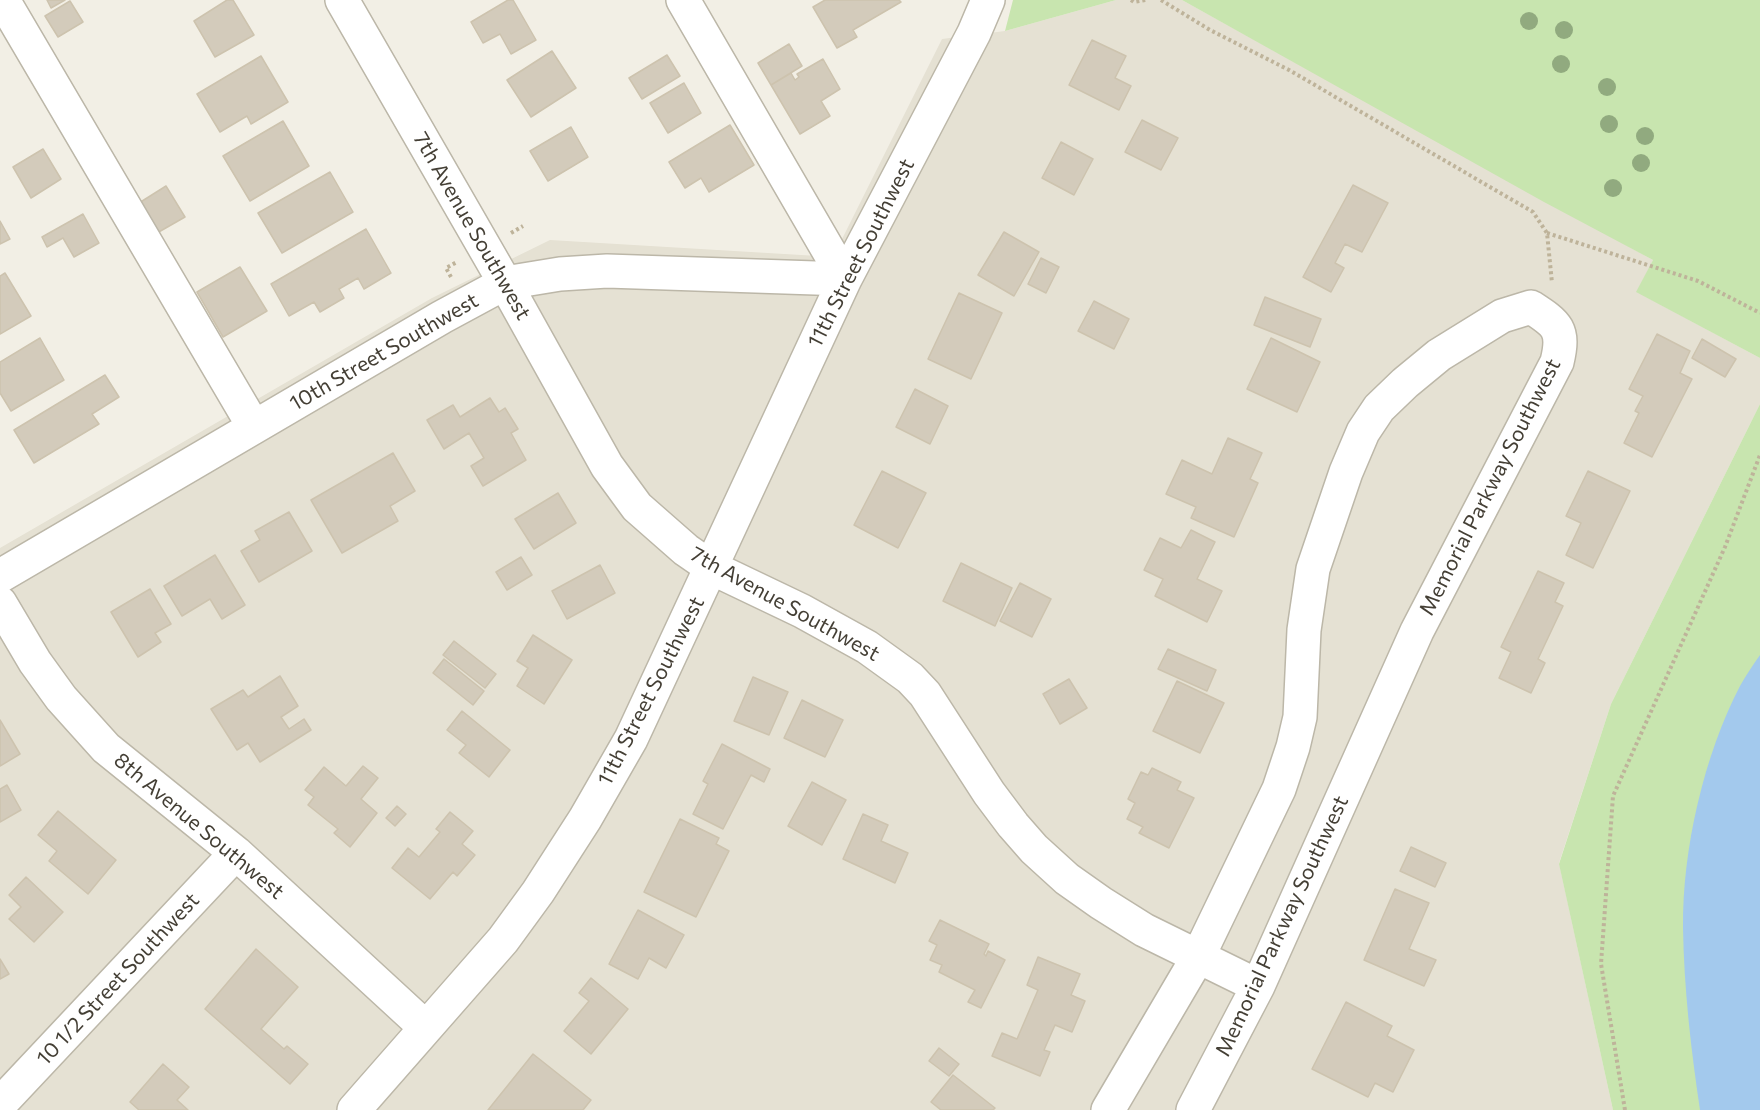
<!DOCTYPE html>
<style>
body{margin:0}
canvas{display:block;background:#f2efe5}
</style>
<canvas width="1760" height="1110"></canvas>
<script>
const ctx = document.querySelector('canvas').getContext('2d');
ctx.lineJoin = 'round';
function fillPath(path, color) { ctx.fillStyle = color; ctx.fill(path, 'evenodd'); }
function stroke(path, color, width, dash) { ctx.strokeStyle = color; ctx.lineWidth = width; ctx.lineCap = dash ? 'butt' : 'round'; ctx.setLineDash(dash || []); ctx.stroke(path); }
function label(font, color, halo, rows, align = 'center') {
  ctx.font = font + ' Commissioner,sans-serif'; ctx.lineWidth = 5; ctx.setLineDash([]); ctx.textBaseline = 'middle'; ctx.strokeStyle = halo; ctx.fillStyle = color; for (const [text, x, y, turn = 0] of rows) {
    ctx.save(); ctx.translate(x, y); ctx.rotate((+turn || 0) * Math.PI / 180); ctx.textAlign = isNaN(turn) ? turn : align; if (halo) ctx.strokeText(text, 0, 0); ctx.fillText(text, 0, 0); ctx.restore();
  }
}
fillPath(new Path2D(`
 M1116 0H1182L1653 260 1637 292 1760 358V404L1611 704 1559 863 1613 1110H0V548L432 298 550 240 818 256 840 243 942 39 1005 31Z`), '#e5e1d3');
fillPath(new Path2D(`
 M1013 0H1116L1005 31Z
 M1182 0H1760V358L1636 292 1653 260 1544 202Z
 M1760 404V1110H1613L1559 864 1611 704Z`), '#c8e5af');
fillPath(new Path2D(`
 M1760 655V1110H1700C1691 1050 1684 989 1683 928 1682 850 1704 755 1740 686 1746 675 1753 665 1760 655Z`), '#a3c9ed');
const building = new Path2D(`
 M47 0H65L51 8Z
 M227 0H233L254 35 215 57 194 21Z
 M508 0H513L536 40 511 54 500 34 483 43 471 22Z
 M825 0H899L901 2 853 30 857 37 837 48 813 7Z
 M70 1 83 22 58 37 45 16Z
 M1092 40 1126 56 1115 78 1131 86 1119 110 1069 85Z
 M789 44 802 66 771 85 758 63Z
 M552 51 576 88 531 117 507 80Z
 M667 55 680 76 642 99 629 78Z
 M261 56 288 102 251 124 247 116 220 132 197 94Z
 M823 59 840 89 821 101 830 116 800 134 771 85 791 73 795 80 799 77 797 74Z
 M684 83 701 113 668 133 650 103Z
 M1142 120 1178 138 1161 170 1125 152Z
 M283 121 309 166 250 201 223 156Z
 M730 125 754 165 709 192 701 178 685 188 669 162Z
 M571 127 588 157 548 181 530 151Z
 M1061 142 1093 159 1074 195 1042 178Z
 M43 149 61 179 31 198 13 167Z
 M330 172 353 212 282 253 258 213Z
 M1353 185 1388 203 1362 252 1345 244 1335 263 1344 268 1331 292 1303 277Z
 M166 186 185 217 157 233 139 203Z
 M83 214 99 243 74 257 63 238 47 247 42 237Z
 M0 221 10 239 0 244Z
 M366 229 391 273 364 289 358 278 339 289 344 298 320 312 314 302 289 316 271 284Z
 M1004 232 1039 252 1014 296 978 275Z
 M1041 258 1059 267 1046 293 1028 284Z
 M240 267 267 311 223 337 197 292Z
 M5 273 31 316 0 334V276Z
 M959 293 1002 313 971 379 928 359Z
 M1265 297 1321 319 1310 347 1254 325Z
 M1094 301 1129 319 1114 349 1078 331Z
 M1657 334 1690 351 1680 373 1692 379 1652 457 1624 443 1639 413 1635 411 1643 396 1629 389Z
 M40 338 64 380 11 411 0 393V362Z
 M1271 338 1320 362 1297 412 1247 389Z
 M1702 339 1736 359 1725 377 1692 358Z
 M105 375 119 397 92 414 99 424 34 463 14 430Z
 M915 389 948 406 930 444 896 427Z
 M490 398 499 412 505 408 518 429 511 433 526 460 483 486 471 466 484 458 469 433 444 449 427 420 453 405 460 417Z
 M1228 438 1262 453 1250 479 1258 483 1234 537 1191 518 1196 507 1166 494 1182 460 1212 474Z
 M393 453 415 491 390 506 398 521 342 553 311 500Z
 M882 471 926 493 898 548 854 525Z
 M1588 471 1630 491 1593 568 1566 555 1581 523 1566 516Z
 M558 493 576 523 534 549 515 519Z
 M289 512 312 551 259 582 241 551 260 540 255 531Z
 M1191 530 1215 542 1197 579 1222 591 1207 622 1155 596 1163 579 1144 570 1160 538 1181 548Z
 M215 555 245 605 222 619 210 599 182 616 164 586Z
 M521 557 532 575 507 590 496 572Z
 M961 563 1012 588 995 626 943 601Z
 M600 565 615 593 567 619 552 591Z
 M1538 571 1564 583 1555 602 1563 606 1538 659 1545 663 1531 693 1499 678 1511 652 1501 647Z
 M1020 583 1051 599 1032 637 1000 621Z
 M150 589 171 624 155 633 161 642 138 657 111 612Z
 M533 635 572 660 544 704 517 686 528 668 517 661Z
 M454 641 496 674 485 688 443 655Z
 M1168 649 1216 670 1207 691 1158 669Z
 M444 659 484 691 473 705 433 673Z
 M280 676 298 706 281 717 289 729 304 719 311 730 260 762 248 743 237 750 211 709 243 690 248 697Z
 M753 677 788 692 769 735 734 721Z
 M1069 679 1087 708 1060 724 1043 694Z
 M1177 681 1224 703 1200 753 1153 731Z
 M802 700 843 720 825 757 784 738Z
 M462 711 510 750 489 777 459 753 466 745 447 730Z
 M0 720 20 754 0 766Z
 M722 744 770 769 764 782 751 775 723 829 693 814 708 784 703 781Z
 M363 766 378 778 361 799 377 813 350 847 334 833 338 829 308 805 314 797 305 790 324 767 346 786Z
 M1152 768 1181 782 1177 790 1194 798 1169 848 1139 833 1143 827 1127 819 1135 803 1128 799 1141 772 1148 775Z
 M812 782 846 800 822 845 788 826Z
 M7 785 21 810 0 822V789Z
 M397 806 406 814 395 826 386 818Z
 M58 811 116 860 88 894 49 861 57 851 38 835Z
 M450 812 473 831 462 844 475 855 457 876 453 872 430 899 392 868 408 848 419 857 440 832 436 829Z
 M863 814 888 825 881 841 908 853 895 883 843 859Z
 M680 819 719 838 716 844 729 851 696 917 644 892Z
 M1411 847 1446 863 1435 887 1400 871Z
 M26 877 63 912 34 942 9 919 21 907 9 895Z
 M1395 889 1429 903 1409 949 1436 960 1424 986 1364 960Z
 M638 910 684 935 666 968 649 958 638 979 609 964Z
 M940 920 989 944 984 954 986 956 988 951 1005 960 981 1008 968 1002 975 990 939 972 942 965 930 960 937 945 929 941Z
 M256 949 298 987 261 1029 284 1049 287 1046 308 1064 290 1084 205 1009Z
 M1038 957 1080 974 1071 995 1085 1001 1072 1032 1055 1025 1044 1050 1050 1052 1040 1076 992 1056 1002 1033 1017 1039 1038 990 1027 985Z
 M0 959 9 974 0 979Z
 M591 978 628 1009 591 1054 564 1031 589 1001 579 993Z
 M1346 1002 1392 1026 1387 1036 1414 1050 1393 1092 1375 1083 1368 1097 1312 1069Z
 M939 1048 959 1064 949 1076 929 1061Z
 M533 1054 591 1100 583 1110H488Z
 M163 1064 189 1087 177 1100 188 1110H139L130 1102Z
 M953 1075 995 1108 993 1110H941L931 1102Z`);
fillPath(building, '#d3cbbb');
stroke(building, '#cdc3ae', 1.5);
const minor = new Path2D(`
 M3 0 254 427
 M342 0 505 283 607 466 637 507 686 550 712 568 802 611 867 647 910 678 925 694 989 793 1013 825 1034 849 1067 879 1101 903 1144 930 1258 986
 M683 0 845 279
 M0 576 442 317 505 283 560 274 607 271 845 279
 M0 603 35 662 61 698 106 748 236 853 425 1027
 M0 1104 236 853
 M354 1110 503 940 538 892 585 819 631 739 845 279 974 33 988 0
 M1108 1110 1198 957 1279 789 1293 747 1300 717 1304 630 1313 569 1346 472 1363 432 1379 408 1405 383 1439 355 1502 316 1531 307C1557 324 1565 329 1557 362L1417 631 1258 986 1193 1110`);
stroke(minor, '#bcb7a8', 36);
stroke(new Path2D(`
 M1131 0 1134 2 1146 0
 M1161 0 1210 30 1289 70 1533 212 1547 233 1552 283
 M511 233 523 226
 M1547 233 1698 281 1760 313
 M451 277 446 268 457 262
 M1625 1110 1601 964 1613 796 1725 547 1760 455`), '#beb39a', 4, [3, 3]);
stroke(minor, '#fff', 33);
ctx.fillStyle = '#91aa7f';
for (const [x, y] of [
 [1529,21],
 [1564,30],
 [1561,64],
 [1607,87],
 [1609,124],
 [1645,136],
 [1641,163],
 [1613,188]
]) { ctx.beginPath(); ctx.arc(x, y, 9, 0, 2 * Math.PI); ctx.fill(); }
label('21px', '#443f35', '#fff', [
 ["7th Avenue Southwest",472,226,60],
 ["11th Street Southwest",861,253,-63],
 ["10th Street Southwest",384,352,-30],
 ["Memorial Parkway Southwest",1490,487,-63],
 ["7th Avenue Southwest",785,604,29],
 ["11th Street Southwest",651,691,-63],
 ["8th Avenue Southwest",199,826,40],
 ["Memorial Parkway Southwest",1282,926,-65],
 ["10 1/2 Street Southwest",118,979,-47]
]);
</script>
